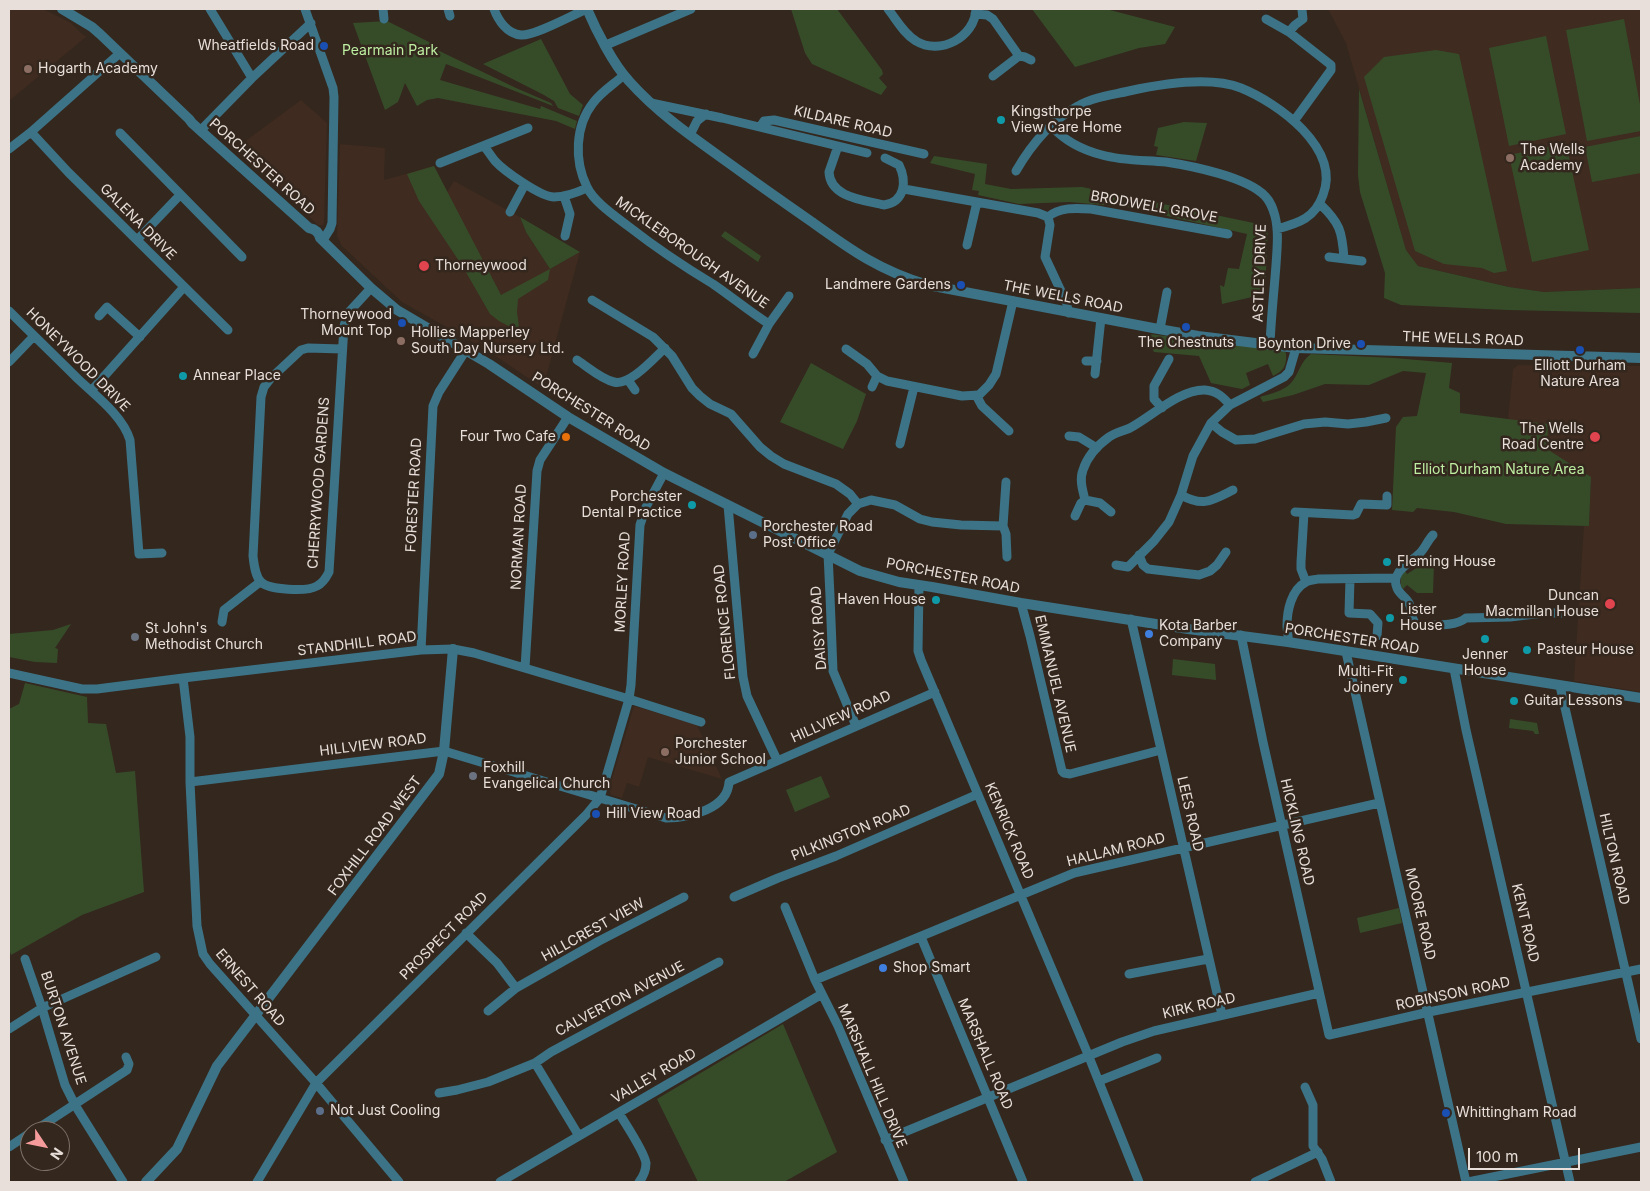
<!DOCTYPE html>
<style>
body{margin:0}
#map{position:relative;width:1650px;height:1191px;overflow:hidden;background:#34271e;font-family:Inter,sans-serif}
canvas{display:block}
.frame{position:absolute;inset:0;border:10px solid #e8dfda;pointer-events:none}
.north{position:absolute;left:20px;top:1121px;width:50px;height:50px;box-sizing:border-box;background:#34271e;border:1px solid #7c7169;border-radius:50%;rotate:124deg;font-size:14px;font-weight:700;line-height:20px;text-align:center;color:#e8dfda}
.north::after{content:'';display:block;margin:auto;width:18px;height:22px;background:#f59b9b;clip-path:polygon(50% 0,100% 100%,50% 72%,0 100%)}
.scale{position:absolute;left:1468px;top:1148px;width:112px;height:22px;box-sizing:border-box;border:2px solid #e8dfda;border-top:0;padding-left:6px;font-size:15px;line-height:18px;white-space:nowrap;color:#e8dfda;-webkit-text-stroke:4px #34271e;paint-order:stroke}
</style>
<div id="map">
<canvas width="1650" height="1191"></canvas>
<div class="frame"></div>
<div class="north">N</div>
<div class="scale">100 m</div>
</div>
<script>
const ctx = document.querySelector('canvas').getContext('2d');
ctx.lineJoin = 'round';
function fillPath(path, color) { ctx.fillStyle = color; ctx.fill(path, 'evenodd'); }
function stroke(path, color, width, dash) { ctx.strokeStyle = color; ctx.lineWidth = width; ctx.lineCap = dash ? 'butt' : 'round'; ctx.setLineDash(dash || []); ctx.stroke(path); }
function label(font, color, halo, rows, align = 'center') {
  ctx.font = font + ' Inter,sans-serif'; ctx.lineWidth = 5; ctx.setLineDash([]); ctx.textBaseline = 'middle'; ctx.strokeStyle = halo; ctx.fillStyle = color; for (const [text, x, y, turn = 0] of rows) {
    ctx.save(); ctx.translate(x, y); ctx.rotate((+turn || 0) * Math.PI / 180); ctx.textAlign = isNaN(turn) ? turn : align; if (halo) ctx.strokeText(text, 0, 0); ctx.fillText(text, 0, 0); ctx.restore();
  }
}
fillPath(new Path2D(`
 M9 9H43L71 23 83 35 87 36 9 101Z
 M1328 9H1641V288L1544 292 1509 287 1418 266 1406 250 1346 43Z
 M301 100 327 123 324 223 323 225H318L236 148Z
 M340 144 385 148 384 180 434 166 447 192 454 181 520 217 526 232 550 269 580 252 543 388 497 357 459 334 402 302 342 246 337 236Z
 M1518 365 1641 366V692L1574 681 1584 525 1589 526 1591 478 1547 449 1508 419 1513 369Z
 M634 706 697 725 722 779 648 757 639 787 627 783 622 798 611 795 609 789Z`), '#3f2b1f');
fillPath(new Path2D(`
 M791 9H837L882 70 883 74 879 78 887 87 881 95 812 64 805 53Z
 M1032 9H1106L1175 27 1165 44 1139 48 1075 67Z
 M1624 19 1641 110V131L1587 141 1566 30Z
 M387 21 431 43 429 46 516 88 551 103 553 106 446 64 440 80 540 109 541 106 577 121 575 129 556 121 438 98 427 100 417 106 405 83 398 102 385 110 353 23Z
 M1546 36 1566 134 1509 146 1489 48Z
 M541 39 570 94 583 105 579 116 558 108 554 101 544 95 483 64Z
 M1436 50 1459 54 1507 271 1494 273 1482 268 1444 264 1415 251 1364 77 1384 57Z
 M1359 89 1406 250 1418 266 1509 287 1544 292 1641 288V313L1508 310 1401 305 1384 298 1385 273 1360 192 1358 175Z
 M1184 122 1207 123 1196 161 1156 155 1158 147 1154 146 1158 128Z
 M1641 136V173L1592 182 1585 147Z
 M1566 143 1589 250 1532 262 1509 155Z
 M934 156 987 164 985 184 1011 189 1082 187 1268 226 1265 294 1222 304 1220 285 1224 287 1228 268 1239 269 1247 234 1127 207 1069 202 1019 204 978 195 979 191 972 190 975 174 930 163Z
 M434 166 501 295 550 269 526 232 520 217 580 252 550 269 548 280 518 299 517 312 519 327 514 329 499 321 490 314 463 267 419 201 407 174Z
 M725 231 761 256 758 262 721 236Z
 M1149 334 1283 350 1286 353C1287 365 1284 371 1273 376L1268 364 1246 373 1250 385 1242 389 1211 383 1199 356 1154 352 1148 341Z
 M1311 354 1394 358 1452 363 1449 388 1460 393V413L1548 424 1547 449 1591 477 1589 526 1506 524 1454 512 1417 508 1413 512 1392 510 1396 427 1403 417 1417 416 1426 373 1403 371 1369 385 1325 384 1293 395 1263 402 1260 397C1270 394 1283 391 1290 384 1299 375 1300 361 1311 354Z
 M811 363 866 394 857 421 843 449 780 422Z
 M1431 562 1434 563 1433 593H1417L1407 585 1403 589 1401 586V576L1405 571 1407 574 1423 564 1427 567Z
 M71 624 55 648 58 649 57 663 35 662 9 657V634L53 630Z
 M1173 659 1215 664 1216 680 1172 675Z
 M25 683 87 697 88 723 106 724 116 773 135 771 144 892 82 915 11 955 9 949V709L19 704Z
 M1510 719 1537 723 1539 734H1535L1533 731 1509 728Z
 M821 776 830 797 795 812 786 790Z
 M1399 908 1402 923 1360 933 1357 918Z
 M783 1024 837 1152 784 1182H698L657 1099Z`), '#364c29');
stroke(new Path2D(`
 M210 9 252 78
 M305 9 333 88 334 97 332 223 330 229 323 240
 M383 9 384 19
 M448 9 450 16
 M494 9C498 20 507 34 521 35 535 36 572 15 587 9
 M888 9C896 19 904 34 916 41 940 56 975 37 976 9
 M975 14 987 15 993 19 1019 56 993 76
 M1266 19 1289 32 1331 65V70L1294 121
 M1289 32 1295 25 1303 19 1302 10
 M606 45 691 9
 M1019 56 1025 57 1031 60
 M624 75C614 84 601 92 593 103 575 126 574 161 587 187 594 202 615 216 628 226 655 247 683 266 713 284 732 297 750 312 769 324
 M651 103 722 118 867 153
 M1051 126C1065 141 1082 150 1102 155 1123 161 1145 160 1166 162 1192 166 1247 177 1265 196 1271 202 1273 209 1275 216 1279 232 1277 249 1276 265 1274 292 1271 318 1270 345
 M760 127 764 121 774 120 924 154
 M201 130 252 78 311 23
 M31 132 68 172 228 330
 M120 133 242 257
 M690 135 697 121 706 114
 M484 146C488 151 491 156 495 161 504 171 541 197 554 197 566 197 576 193 587 188
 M838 146 829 172C830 198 865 200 884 205 905 202 907 181 899 165L885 158
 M9 149 31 132 120 53
 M440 163 528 128
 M1016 171C1031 145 1052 120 1078 106 1093 97 1112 95 1129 91 1161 84 1210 76 1241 88 1278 103 1341 148 1323 195 1315 218 1299 223 1277 229
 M904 189 1038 213 1048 217
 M564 196 570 214 565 236
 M1320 204C1340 223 1342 231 1344 258
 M510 212 525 184
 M1048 217C1059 207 1076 208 1091 209L1228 234
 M1048 217 1050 225 1045 257 1067 304V306L1069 313
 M137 240 180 195
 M967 245 977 202
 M1329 257 1362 261
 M592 300 653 337 672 356 692 388 700 396 710 404 731 414 760 447 771 456 784 464 836 484 850 494 858 504
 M9 311C32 334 55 356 78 379 96 396 123 416 130 440L139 554 162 553
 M99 316 107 307 140 337
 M1160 329 1167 292
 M342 349 308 348 301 350 271 378 264 387 261 397 253 556C254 564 255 576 261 582 269 590 307 592 317 586 323 583 326 578 329 572L344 326 348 313 371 288
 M846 349 867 364 877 376 887 381 962 396 979 395 989 385 996 374 1013 301
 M753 354 769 324 789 296
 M577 360C588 367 601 379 614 382 630 386 654 358 665 348
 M1086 361H1097
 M9 362 34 336
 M1095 374 1101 318
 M628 380 635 390
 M872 387 877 376
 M91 391 184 287
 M976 395 982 406 1009 431
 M1162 408 1154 399V386L1169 359
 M1211 423 1222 432 1236 440 1255 439 1304 424 1325 422 1348 424 1366 422 1386 418
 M1069 436 1079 437 1097 448
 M900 444 914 387
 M1181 495C1203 507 1211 501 1233 490
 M1085 500 1100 503 1111 512
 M728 505 743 677 747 696 777 760
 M1295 512 1353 515 1356 514 1361 504 1387 505V496
 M1304 513 1301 562V569L1306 582
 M1075 516 1081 503 1085 500C1083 491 1079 480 1083 470 1087 457 1098 445 1109 437 1115 433 1123 431 1130 428 1151 417 1180 389 1205 390 1217 391 1223 397 1230 405
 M1003 526 1006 534 1007 557
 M1433 535C1427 541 1425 549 1419 554 1410 563 1390 572 1397 588 1399 594 1406 597 1409 603 1413 611 1409 615 1416 625 1431 624 1453 628 1466 618L1510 617 1544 613H1565
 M1139 555 1143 565 1148 569 1199 575 1210 571 1217 565 1226 552
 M1116 565 1128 567 1154 541 1169 522 1181 495 1193 456 1211 423 1230 405 1284 377 1289 372 1296 348
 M1350 579 1349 613 1370 614 1378 623 1377 636
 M919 586 918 651 921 660 1087 1052 1139 1182
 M1021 603 1030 636 1062 771 1064 773 1070 774 1161 750
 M1131 619 1222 1015
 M222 622 224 610 260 582
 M1241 635 1263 742 1329 1035 1429 1012 1641 969
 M1288 642C1289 636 1287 632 1287 626 1287 611 1291 590 1306 582 1309 580 1314 580 1318 579L1395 578
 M421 650 433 406 439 392 466 350
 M1346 652 1466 1182
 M525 668 537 471 540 460 568 417
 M1454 669 1466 730 1570 1182
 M9 673 82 689H97L183 678 421 650 453 649 474 653 629 699 701 722
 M183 678 190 737V782L197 926 203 954 210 964 316 1083 399 1182
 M1560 686 1641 1039
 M856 726 833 671 830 596 828 554 848 514 858 504 871 500 895 505 920 519 932 522 961 525 1003 526 1006 482
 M190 782 444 751 666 818C689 818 728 809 729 782L935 692
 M734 897 778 878 836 856 978 794
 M785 907 815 980 838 1026 904 1182
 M466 933 497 963 516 988
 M921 937 1023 1182
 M25 959 42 1008 65 1085 75 1105 123 1182
 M1129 974 1208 959
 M815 980 1074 873 1379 803
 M488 1011 516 988 599 941 684 897
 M9 1029 42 1008 156 957
 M535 1063 579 1136
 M1099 1081 1157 1058
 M1305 1087 1313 1105V1146L1322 1159 1331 1182
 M439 1093 457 1090 488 1082 535 1063 551 1052 627 1011 719 962
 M619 1113C626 1125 644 1151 646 1163 646 1171 643 1177 639 1182
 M34 1131 127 1070 129 1064 126 1057
 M885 1140 1122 1042 1154 1031 1319 993
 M9 1147 30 1133
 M257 1182 316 1083 586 815 600 798 629 699 631 685 640 525 646 507 664 473
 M500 1182 822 994
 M1255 1182 1318 1152
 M1468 1182 1641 1147`), '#3c7386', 9);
stroke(new Path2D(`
 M62 9 92 27 100 34 189 119 192 123 309 228C314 229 319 232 320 238L371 288 397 310 489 364 568 417 664 473 860 571 899 582 932 587 1021 603 1188 629 1288 642 1641 698
 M587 9C596 30 613 64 629 81 662 118 703 144 744 174 766 190 789 206 812 222 851 250 880 271 928 285L1153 328 1198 336 1296 348 1641 358
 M146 1182 177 1149 217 1066 439 774 444 751 453 649`), '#3c7386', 10);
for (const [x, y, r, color] of [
 [324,46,5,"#1a4fb4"],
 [28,69,5,"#8d6e63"],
 [1001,120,5,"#0f9aa8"],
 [1510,158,5,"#8d6e63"],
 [424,266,6,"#e0444e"],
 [961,285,5,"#1a4fb4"],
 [402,323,5,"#1a4fb4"],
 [1186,327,5,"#1a4fb4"],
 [401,341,5,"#8d6e63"],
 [1361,344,5,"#1a4fb4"],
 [1580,350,5,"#1a4fb4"],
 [183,376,5,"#0f9aa8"],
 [566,437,5,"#e8710a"],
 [1595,437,6,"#e0444e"],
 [692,505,5,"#0f9aa8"],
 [753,535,5,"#5c6f8a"],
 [1387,562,5,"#0f9aa8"],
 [936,600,5,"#0f9aa8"],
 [1610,604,6,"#e0444e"],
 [1390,618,5,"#0f9aa8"],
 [1149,634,5,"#3f7fe0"],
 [135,637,5,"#6b7280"],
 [1485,639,5,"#0f9aa8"],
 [1527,650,5,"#0f9aa8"],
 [1403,680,5,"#0f9aa8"],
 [1514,701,5,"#0f9aa8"],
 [665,752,5,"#8d6e63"],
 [473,776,5,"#6b7280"],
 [596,814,5,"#1a4fb4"],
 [883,968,5,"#3f7fe0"],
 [320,1111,5,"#5c6f8a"],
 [1446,1113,5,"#1a4fb4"]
]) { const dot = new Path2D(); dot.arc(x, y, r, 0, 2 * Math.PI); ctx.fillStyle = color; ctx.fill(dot); stroke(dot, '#34271e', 2); }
label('14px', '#e8dfda', '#34271e', [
 ["Wheatfields Road",314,46,"right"],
 ["Hogarth Academy",38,69],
 ["Kingsthorpe",1011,112],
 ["View Care Home",1011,128],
 ["The Wells",1520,150],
 ["Academy",1520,166],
 ["Thorneywood",435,266],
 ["Landmere Gardens",951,285,"right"],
 ["Thorneywood",392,315,"right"],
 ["Mount Top",392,331,"right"],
 ["Hollies Mapperley",411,333],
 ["South Day Nursery Ltd.",411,349],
 ["The Chestnuts",1186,343,"center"],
 ["Boynton Drive",1351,344,"right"],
 ["Elliott Durham",1580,366,"center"],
 ["Nature Area",1580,382,"center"],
 ["Annear Place",193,376],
 ["The Wells",1584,429,"right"],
 ["Road Centre",1584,445,"right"],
 ["Four Two Cafe",556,437,"right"],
 ["Porchester",682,497,"right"],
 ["Dental Practice",682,513,"right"],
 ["Porchester Road",763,527],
 ["Post Office",763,543],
 ["Fleming House",1397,562],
 ["Duncan",1599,596,"right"],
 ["Macmillan House",1599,612,"right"],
 ["Haven House",926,600,"right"],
 ["Lister",1400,610],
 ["House",1400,626],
 ["Kota Barber",1159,626],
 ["Company",1159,642],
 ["St John's",145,629],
 ["Methodist Church",145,645],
 ["Pasteur House",1537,650],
 ["Jenner",1485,655,"center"],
 ["House",1485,671,"center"],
 ["Multi-Fit",1393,672,"right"],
 ["Joinery",1393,688,"right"],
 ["Guitar Lessons",1524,701],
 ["Porchester",675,744],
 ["Junior School",675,760],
 ["Foxhill",483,768],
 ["Evangelical Church",483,784],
 ["Hill View Road",606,814],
 ["Shop Smart",893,968],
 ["Not Just Cooling",330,1111],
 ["Whittingham Road",1456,1113]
], 'left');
label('14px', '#bdeea1', '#34271e', [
 ["Pearmain Park",390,51],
 ["Elliot Durham Nature Area",1499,470]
]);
label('14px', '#e8dfda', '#34271e', [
 ["KILDARE ROAD",843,122,13],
 ["PORCHESTER ROAD",262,167,42],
 ["BRODWELL GROVE",1154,207,10],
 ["GALENA DRIVE",138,222,45],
 ["MICKLEBOROUGH AVENUE",692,253,35],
 ["ASTLEY DRIVE",1260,273,-88],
 ["THE WELLS ROAD",1063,297,11],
 ["THE WELLS ROAD",1463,339,2],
 ["HONEYWOOD DRIVE",78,360,45],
 ["PORCHESTER ROAD",591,412,32],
 ["CHERRYWOOD GARDENS",319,483,-86],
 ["FORESTER ROAD",414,495,-87],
 ["NORMAN ROAD",519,537,-87],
 ["PORCHESTER ROAD",953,576,11],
 ["MORLEY ROAD",623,582,-87],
 ["FLORENCE ROAD",725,622,-96],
 ["DAISY ROAD",819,628,-94],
 ["PORCHESTER ROAD",1352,639,9],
 ["STANDHILL ROAD",357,644,-7],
 ["EMMANUEL AVENUE",1055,684,77],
 ["HILLVIEW ROAD",841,717,-24],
 ["HILLVIEW ROAD",373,745,-7],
 ["LEES ROAD",1190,814,77],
 ["KENRICK ROAD",1009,831,67],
 ["HICKLING ROAD",1297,832,77],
 ["PILKINGTON ROAD",851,833,-22],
 ["FOXHILL ROAD WEST",375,836,-53],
 ["HALLAM ROAD",1116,850,-14],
 ["HILTON ROAD",1614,859,77],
 ["MOORE ROAD",1420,914,77],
 ["KENT ROAD",1525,923,77],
 ["HILLCREST VIEW",593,930,-29],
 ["PROSPECT ROAD",444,936,-45],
 ["ERNEST ROAD",250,988,49],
 ["ROBINSON ROAD",1453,994,-12],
 ["CALVERTON AVENUE",620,999,-28],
 ["KIRK ROAD",1199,1006,-13],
 ["BURTON AVENUE",63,1028,72],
 ["MARSHALL ROAD",985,1054,67],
 ["VALLEY ROAD",654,1076,-30],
 ["MARSHALL HILL DRIVE",872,1076,67]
]);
</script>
